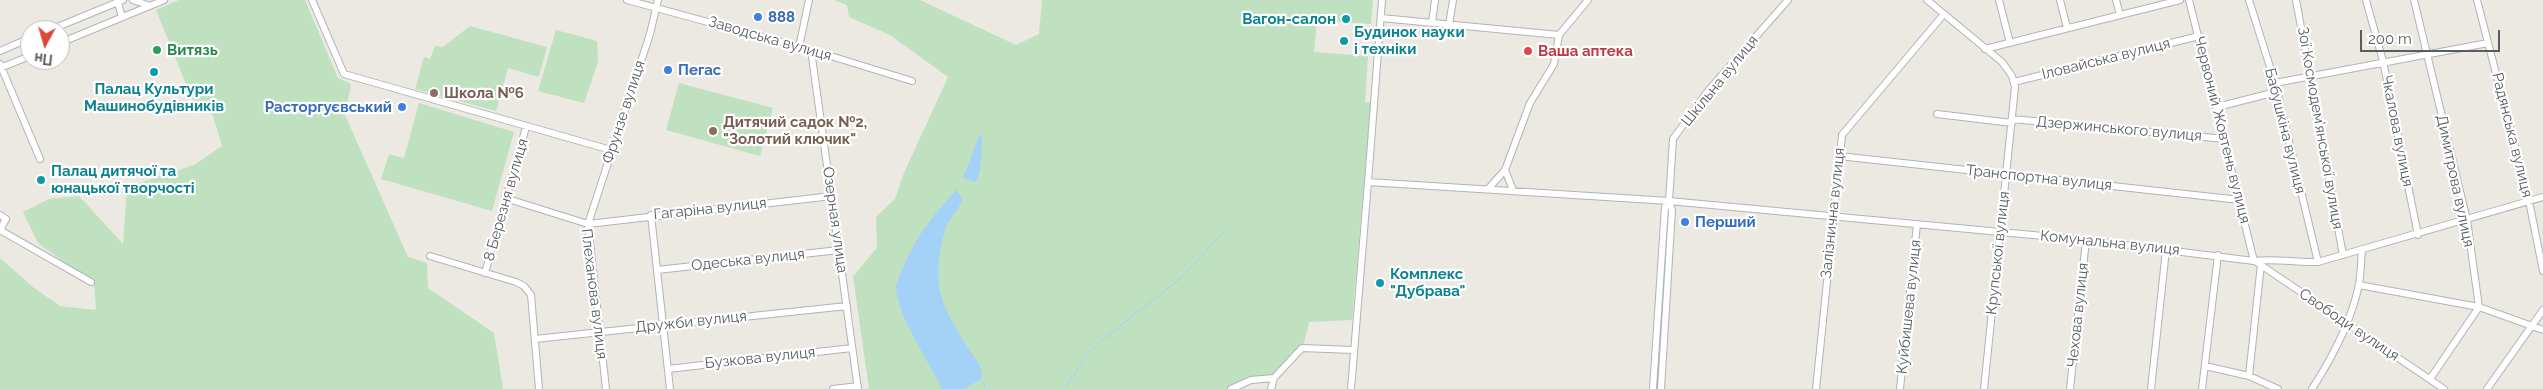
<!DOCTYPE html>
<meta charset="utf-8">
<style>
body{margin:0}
#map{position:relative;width:2543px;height:389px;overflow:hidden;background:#ebe9e1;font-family:Raleway,sans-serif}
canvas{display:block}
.north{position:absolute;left:20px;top:20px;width:50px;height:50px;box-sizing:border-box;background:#fff;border:1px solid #bdbec0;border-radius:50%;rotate:186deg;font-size:14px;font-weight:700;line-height:20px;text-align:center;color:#595c61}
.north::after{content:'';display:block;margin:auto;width:18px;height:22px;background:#db4837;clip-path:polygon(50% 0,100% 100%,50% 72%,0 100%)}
.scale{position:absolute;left:2360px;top:30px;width:140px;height:22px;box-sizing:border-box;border:2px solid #595c61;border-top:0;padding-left:6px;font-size:15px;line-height:18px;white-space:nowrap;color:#595c61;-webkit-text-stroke:4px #fff;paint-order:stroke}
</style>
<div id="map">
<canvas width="2543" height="389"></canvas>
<div class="north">Пн</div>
<div class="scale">200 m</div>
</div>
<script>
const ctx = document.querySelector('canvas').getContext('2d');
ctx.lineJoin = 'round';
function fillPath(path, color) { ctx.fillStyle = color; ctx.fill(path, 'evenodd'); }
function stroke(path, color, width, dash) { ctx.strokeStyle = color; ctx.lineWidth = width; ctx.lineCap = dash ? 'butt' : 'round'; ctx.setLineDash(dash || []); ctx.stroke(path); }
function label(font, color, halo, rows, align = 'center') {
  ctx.font = font + ' Raleway,sans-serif'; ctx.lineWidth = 4.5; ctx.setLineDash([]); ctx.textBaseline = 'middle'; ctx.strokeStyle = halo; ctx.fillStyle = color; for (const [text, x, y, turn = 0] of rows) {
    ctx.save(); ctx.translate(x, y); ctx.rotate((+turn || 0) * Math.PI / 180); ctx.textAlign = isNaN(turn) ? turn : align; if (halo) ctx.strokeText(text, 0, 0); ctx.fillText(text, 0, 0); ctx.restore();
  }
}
fillPath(new Path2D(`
 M179 0H305L338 78 351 84 345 115 408 257 427 263 428 288 494 333 503 389H0V258L34 288 60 306 96 310 94 284 38 243 23 212 49 199 79 196 123 244 127 187 194 165 222 146 213 116 192 99 156 10Z
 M834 0H920L1016 45 1039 34 1042 0H1373L1371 24 1317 21 1314 52 1368 56 1365 102 1371 103 1352 320 1309 322 1303 347 1273 375 1241 381 1228 389H869L853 276 877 248 876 217 895 199 904 173 948 77 890 35 849 17 847 5Z
 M470 26 547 47 539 77 508 68 496 111 415 89 424 57 430 59 435 46 443 47Z
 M556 30 597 41 598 62 584 103 538 91Z
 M679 83 773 108 760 156 666 130Z
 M419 103 514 132 492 211 381 179 389 154 404 158Z`), '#bfe1bf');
fillPath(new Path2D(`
 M979 136H982C981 153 983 167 976 182L963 178Z
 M956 190 962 197C961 210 948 218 945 230 927 295 947 313 980 366L982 374 980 380 963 389H942C929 361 897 316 896 287 896 283 899 277 901 273 914 238 932 217 956 190Z`), '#a4d1f8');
stroke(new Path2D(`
 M980 380 987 389
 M1065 389 1084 359 1106 337 1181 278 1221 235`), '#a4d1f8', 1);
const minor = new Path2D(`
 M117 0 122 17
 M133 0 150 6
 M312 0 344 74 611 150
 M627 0 811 50 912 81
 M658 0 650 34 588 224 832 196
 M1927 0 2002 62 2012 76 2015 87 1984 389
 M1999 0 2010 43
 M2060 0 2067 28
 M2116 0 2120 15
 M2189 0 2254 261
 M2249 0 2275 83 2318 262
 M2296 0 2343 255
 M2366 0 2383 61 2418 235
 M2414 0 2467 220 2479 307 2430 379
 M2477 0 2529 201 2543 271
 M1381 18 1559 35
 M1432 23 1435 0
 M1449 25 1453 0
 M50 30 123 0
 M60 43 164 0
 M799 47 809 0
 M1985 49 2180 0
 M811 50 858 389
 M0 51 30 38
 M0 64 40 159
 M0 68 30 56
 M2014 82 2199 36
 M2275 83 2488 43
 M2217 107 2276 92
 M1937 114 2012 123
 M2012 119 2225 139
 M1839 156 2240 200
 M1368 182 1382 0
 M1488 189 1505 170
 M1513 190 1505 170 1530 103 1554 64 1559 35 1588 0
 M505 198 588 224 606 389
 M0 215 6 219 0 230
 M651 215 670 389
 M0 230 91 282
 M430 256 516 282 524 286 531 295 539 389
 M2255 261 2444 389
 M657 270 839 250
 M485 273 526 127
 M2359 285 2479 307 2543 330
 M535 339 847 306
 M2205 366 2249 376 2278 389
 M668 369 852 348
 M2249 376 2261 264
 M833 389 858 386
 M1231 389 1251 380 1274 378
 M1271 389 1274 378 1302 348 1353 350
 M1351 389 1368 182 1669 201 2086 240 2254 261C2276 258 2296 263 2318 262L2543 197
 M1653 389 1665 207 1669 201
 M1661 389 1672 210 1669 201 1673 139 1708 91 1788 0
 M1816 389 1842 135 1944 14
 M1900 389 1917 224
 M2070 389 2086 240
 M2151 389 2166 250
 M2202 389 2218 255
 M2312 389C2332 358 2352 320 2359 284 2361 273 2361 261 2362 250
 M2487 389 2543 310`);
stroke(minor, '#b1b3b7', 8);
stroke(minor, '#fff', 6);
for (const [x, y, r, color] of [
 [758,17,5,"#3f7fe0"],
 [1346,19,5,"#0f9aa8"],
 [1344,41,5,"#0f9aa8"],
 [157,50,5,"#2e9e5b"],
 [1528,51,5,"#e0444e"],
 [668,70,5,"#3f7fe0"],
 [154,72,5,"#0f9aa8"],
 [434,93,5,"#8d6e63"],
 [402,107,5,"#3f7fe0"],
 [713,131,5,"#8d6e63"],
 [41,180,5,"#0f9aa8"],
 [1685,222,5,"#3f7fe0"],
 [1380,283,5,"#0f9aa8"]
]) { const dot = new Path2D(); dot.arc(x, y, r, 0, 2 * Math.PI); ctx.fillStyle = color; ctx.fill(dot); stroke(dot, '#fff', 2); }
label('bold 15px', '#366cbe', '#fff', [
 ["888",768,17],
 ["Пегас",678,70],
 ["Расторгуєвський",392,107,"right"],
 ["Перший",1695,222]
], 'left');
label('bold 15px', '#0d838f', '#fff', [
 ["Вагон-салон",1336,19,"right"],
 ["Будинок науки",1354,32],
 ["і техніки",1354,49],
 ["Палац Культури",154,89,"center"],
 ["Машинобудівників",154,106,"center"],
 ["Палац дитячої та",51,171],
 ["юнацької творчості",51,188],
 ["Комплекс",1390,274],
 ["\"Дубрава\"",1390,291]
], 'left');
label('15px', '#595c61', '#fff', [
 ["Заводська вулиця",770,39,16],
 ["Іловайська вулиця",2106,59,-14],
 ["Шкільна вулиця",1720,81,-51],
 ["Фрунзе вулиця",624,112,-72],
 ["Зої Космодем’янської вулиця",2320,128,80],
 ["Дзержинського вулиця",2119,129,5],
 ["Червоний Жовтень вулиця",2222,130,76],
 ["Бабушкіна вулиця",2285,131,76],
 ["Чкалова вулиця",2397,131,79],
 ["Радянська вулиця",2512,135,76],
 ["Транспортна вулиця",2039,178,6],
 ["Димитрова вулиця",2455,181,78],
 ["8 Березня вулиця",506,200,-74],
 ["Гагаріна вулиця",710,209,-6],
 ["Залізнична вулиця",1833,213,-84],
 ["Озерная улица",835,220,82],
 ["Комунальна вулиця",2110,243,6],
 ["Крупської вулиця",1998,253,-84],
 ["Одеська вулиця",748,260,-6],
 ["Плеханова вулиця",594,294,83],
 ["Куйбишева вулиця",1909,307,-84],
 ["Чехова вулиця",2078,315,-84],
 ["Дружби вулиця",691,322,-6],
 ["Свободи вулиця",2349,325,34],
 ["Бузкова вулиця",760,358,-6]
]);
label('bold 15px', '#27864d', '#fff', [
 ["Витязь",167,50]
], 'left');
label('bold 15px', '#be3a42', '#fff', [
 ["Ваша аптека",1538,51]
], 'left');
label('bold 15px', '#785e54', '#fff', [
 ["Школа №6",444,93],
 ["Дитячий садок №2,",723,122],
 ["\"Золотий ключик\"",723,139]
], 'left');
</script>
